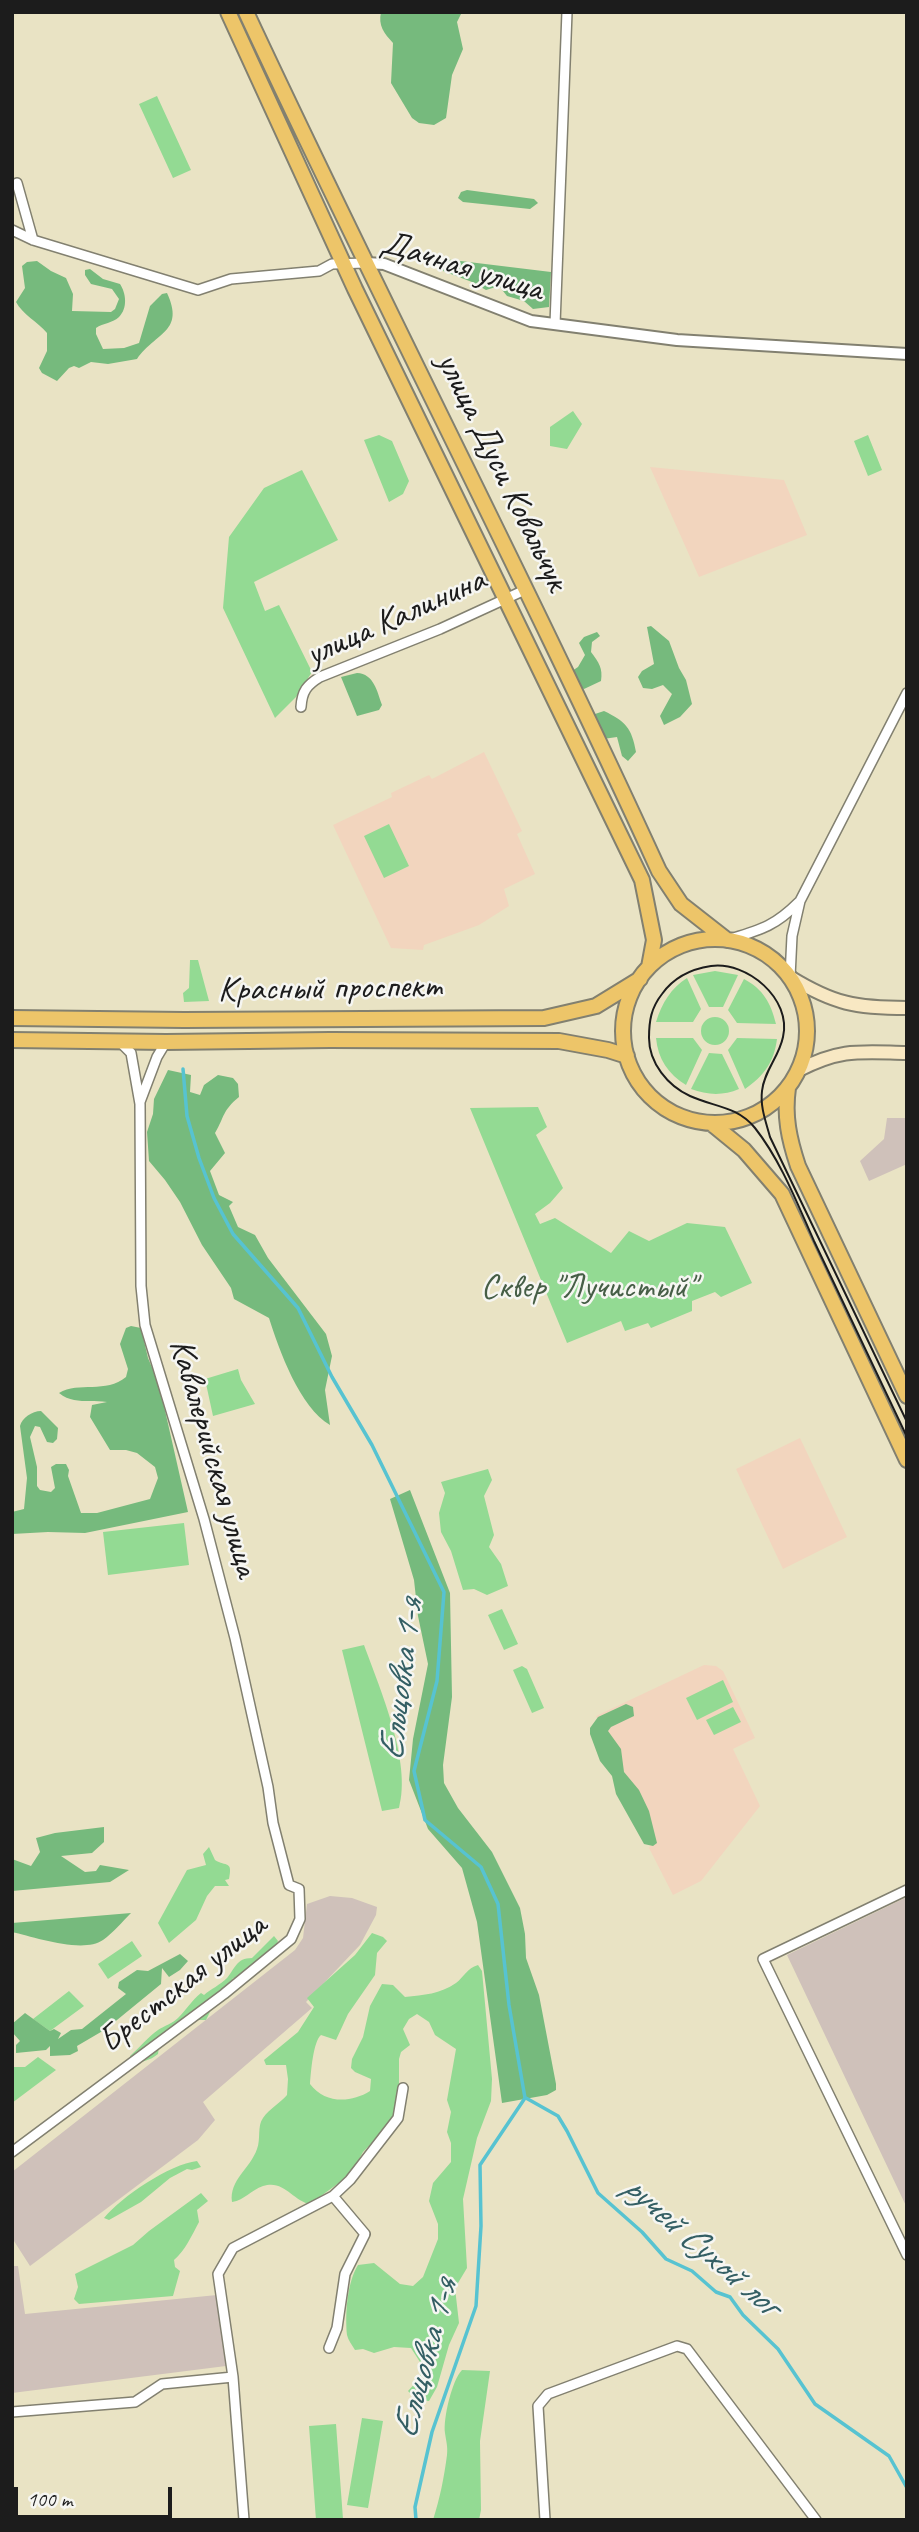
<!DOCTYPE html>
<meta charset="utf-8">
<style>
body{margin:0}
#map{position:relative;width:919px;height:2532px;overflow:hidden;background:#e9e3c4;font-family:Caveat,sans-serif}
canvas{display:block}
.frame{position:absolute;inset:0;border:14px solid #1c1c1c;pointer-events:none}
.scale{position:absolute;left:14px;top:2487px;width:158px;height:32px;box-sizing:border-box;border:4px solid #1c1c1c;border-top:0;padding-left:9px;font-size:21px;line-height:24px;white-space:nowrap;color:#1c1c1c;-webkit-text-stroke:5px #f6f6f2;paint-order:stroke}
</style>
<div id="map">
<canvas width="919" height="2532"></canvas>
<div class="frame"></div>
<div class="scale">100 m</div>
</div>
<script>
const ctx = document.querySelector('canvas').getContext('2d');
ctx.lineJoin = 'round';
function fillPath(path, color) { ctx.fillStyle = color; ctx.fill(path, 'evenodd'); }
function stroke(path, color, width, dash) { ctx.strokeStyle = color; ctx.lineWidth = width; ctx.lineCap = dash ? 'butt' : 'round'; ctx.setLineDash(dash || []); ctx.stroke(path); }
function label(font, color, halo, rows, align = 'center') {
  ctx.font = font + ' Caveat,sans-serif'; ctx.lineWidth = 5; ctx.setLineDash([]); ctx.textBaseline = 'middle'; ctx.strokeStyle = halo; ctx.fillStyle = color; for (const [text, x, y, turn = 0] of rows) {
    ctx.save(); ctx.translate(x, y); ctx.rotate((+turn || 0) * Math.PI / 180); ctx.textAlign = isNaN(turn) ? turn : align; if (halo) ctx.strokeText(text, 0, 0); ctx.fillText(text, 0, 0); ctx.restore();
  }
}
fillPath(new Path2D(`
 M650 467 784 480 807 535 699 577Z
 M484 752 522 831 517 834 535 874 504 889 509 906 479 925 424 945 423 950 391 948 333 825 392 797 391 793 429 775 432 779Z
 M800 1438 847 1537 783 1569 736 1469Z
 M704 1665 716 1666 723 1671 755 1738 733 1749 760 1806 701 1881 673 1895 649 1848 652 1843 596 1716Z`), '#f2d5be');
fillPath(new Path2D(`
 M887 1118H907V1164L869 1181 860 1161 884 1139Z
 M330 1896 352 1898 377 1907 376 1915 360 1945 306 2002 312 2008 203 2102 215 2120 198 2140 30 2266 14 2241 12 2242V2172L295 1950 303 1938 307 1904Z
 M907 1897V2208L787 1955Z
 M12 2266H18L25 2314 217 2295 226 2366 12 2393Z`), '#cfc1ba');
fillPath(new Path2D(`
 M157 96 191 170 173 178 139 104Z
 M573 411 582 424 567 449 550 446V427Z
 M379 435 392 441 409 481 403 494 389 502 364 440Z
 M868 435 882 470 868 476 854 441Z
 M302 470 338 540 254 582 265 611 279 605 312 672 296 697 275 718 223 608 229 537 264 488Z
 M389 824 409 866 384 878 364 836Z
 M190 960H198L209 1001 184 1002 183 993 189 988Z
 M715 971 738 975 723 1007H709L693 975Z
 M687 978 701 1009 693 1022H656C662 1003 671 988 687 978Z
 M744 979C763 989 771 1003 776 1024L737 1023 728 1010Z
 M701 1031a14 14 0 1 1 28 0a14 14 0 1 1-28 0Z
 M656 1038H693L702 1050 686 1085C668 1074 658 1059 656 1038Z
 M737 1038 777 1039C774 1062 764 1076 745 1089L728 1050Z
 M709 1053 722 1054 739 1089C723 1096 707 1095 691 1089Z
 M538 1107 547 1127 536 1135 563 1188 550 1203 535 1214 540 1224 555 1218 611 1253 629 1231 649 1241 687 1223 725 1227 752 1283 721 1297 715 1292 692 1301V1311L651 1328 648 1323 625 1331 621 1321 567 1343 470 1108Z
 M238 1369 241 1380 255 1404 213 1416 205 1379Z
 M488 1469 492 1480 484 1496 494 1535 489 1547 501 1564 508 1586 487 1595 474 1589 463 1590 451 1551 441 1532 439 1513 445 1493 441 1482Z
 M184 1523 189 1565 108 1575 103 1532Z
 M502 1609 518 1644 504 1650 488 1615Z
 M364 1645C380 1689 412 1762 399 1808L382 1811 342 1650Z
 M522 1666 527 1669 544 1708 532 1713 513 1670Z
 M723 1680 733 1702 697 1720 686 1698Z
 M733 1707 741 1722 714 1735 706 1720Z
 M209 1847 215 1860C226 1867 233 1860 229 1879L225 1880 229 1886H215L207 1896 196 1920 169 1943 158 1923 187 1870 206 1865 203 1854Z
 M372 1933 383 1937 387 1941 377 1953 375 1975 348 2014 336 2040 321 2035C313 2042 311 2072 310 2084 325 2104 351 2103 370 2091L371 2079 355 2072 351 2068 352 2059 363 2037 370 2006 382 1984 393 1985 405 1997C424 1995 440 1994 456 1983 464 1977 467 1968 478 1965L482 1971 492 2079 491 2101 477 2138 463 2199 467 2268 455 2288 459 2323 449 2345 437 2387 429 2401 416 2400 408 2391 420 2378V2362L411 2348 394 2347 374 2353 363 2349 355 2350C352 2345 348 2340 347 2335 345 2314 347 2283 358 2265L374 2263 400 2284 413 2286 423 2277 438 2239V2224L429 2201 433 2183 451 2162V2143L447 2132 451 2112 447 2100 456 2049 435 2035 429 2022 417 2014 409 2019 403 2029 410 2045 401 2052 399 2059V2106L392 2122 363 2152 351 2174 310 2204C293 2201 284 2179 263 2186 251 2190 245 2200 232 2202 229 2180 250 2169 257 2149 261 2139 257 2126 263 2118 269 2109 280 2103 287 2095L288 2079 286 2065H266L264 2060 298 2032 314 2007 307 1998 355 1955Z
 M274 1936 278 1941C270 1959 257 1987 233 1978L229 1990 216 2000 206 2020H196L159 2046 158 2054C150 2061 141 2061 132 2066L130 2056C140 2047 148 2037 158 2030 164 2026 173 2023 178 2018 186 2010 192 2000 201 1993L204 1995C211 1989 220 1985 227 1978 235 1969 236 1958 252 1958Z
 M132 1941 142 1956 108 1979 98 1964Z
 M69 1991 84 2006 50 2031 33 2019Z
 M38 2057 56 2070 12 2103V2067H25Z
 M197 2161 201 2167 192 2170 187 2169 170 2178 141 2202 109 2220 104 2218C121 2197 170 2164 197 2161Z
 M201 2193 208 2201 197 2210 199 2222C192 2235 185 2251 174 2260L175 2267 180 2271 173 2296 79 2304 74 2299 78 2287 75 2274 133 2245 149 2231Z
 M462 2370 490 2371 480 2441 481 2510 479 2520H433C440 2498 444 2478 447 2455 448 2446 446 2441 445 2433 443 2419 452 2380 462 2370Z
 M362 2418 383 2421 368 2508 347 2505Z
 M336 2424 343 2519 316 2520 309 2426Z`), '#93da93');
fillPath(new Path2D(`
 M381 12H462L457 22 463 49 452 75 446 118 434 125 419 123 412 118 391 83 393 43C384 33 378 26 381 12Z
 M467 190 534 199 538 203 530 209 463 202 458 198 461 192Z
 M444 259 551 272 549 307 533 309 524 301 507 296 499 286 486 290 472 282 443 271Z
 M37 261 51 271 66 278 73 294 72 311 111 312 115 309 119 299 112 289 91 284 85 275V270L90 269 103 279 120 284C126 293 128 308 119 317 113 323 103 323 96 328V334L103 349 124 348 139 343 150 306 162 294 167 293C185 332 156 332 137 359L108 364 91 362 79 368 74 366 69 368 57 381 42 373 39 368 47 351V333C38 322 22 314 16 302L25 288 22 266 27 262Z
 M651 626 669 641 679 668 686 680 692 704 680 717 664 725 660 716 672 694 663 685 652 689 643 688 638 677 642 671 654 664 647 627Z
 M597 632 600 636 592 642 591 652C599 663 603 668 601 681L584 689 580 687 572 671 578 667 585 655 579 643 584 637Z
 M357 673C374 674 377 691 382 705L379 710 357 716 341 677Z
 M604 711C625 721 632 728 636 752L628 761 622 756 617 737 603 739 592 715Z
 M168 1070 191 1075 190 1092 200 1095 204 1085 218 1075 233 1078 238 1084 239 1097C222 1111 225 1116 215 1133L225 1153 210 1171 219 1195 233 1202 229 1206 238 1227 255 1235 268 1258 326 1334 332 1356 325 1390 330 1425C300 1408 279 1350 269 1318L234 1299 231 1288 202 1245 180 1202 165 1180 149 1161 147 1132 153 1114 154 1099Z
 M131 1326 141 1328 148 1358 159 1384 188 1512 85 1533 48 1532 12 1534V1512L24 1509 27 1478 20 1426C22 1418 32 1411 41 1411L58 1428 57 1439 53 1443 47 1442 40 1427 35 1426 30 1437 37 1467V1486L40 1490 51 1492 55 1488 51 1467 56 1464H66L69 1470 68 1476 81 1513H97L150 1499 158 1478 155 1467 137 1453 126 1450H110L90 1417 92 1405 107 1402C89 1399 74 1405 59 1393 79 1381 106 1394 126 1377L128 1369 120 1344 126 1328Z
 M410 1490 450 1593 452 1697 443 1765 444 1783 458 1808 492 1852 520 1908 525 1934 526 1958 539 1995 556 2084V2090L547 2095 502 2103 477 1922 462 1868 428 1829 409 1780 413 1739 428 1664 418 1616 414 1580 390 1499Z
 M626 1704 633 1707 634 1716 611 1727 608 1731 621 1749 624 1772 639 1790 649 1811 657 1843 653 1846 644 1844 616 1794 612 1776 600 1761 590 1734V1728L598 1717Z
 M104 1827V1842L92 1853 61 1856 85 1872 96 1871 100 1865 129 1870 110 1882 12 1891V1859L31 1866 40 1852 36 1838 55 1833Z
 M131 1913C122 1922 113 1933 103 1940 83 1954 34 1937 12 1932V1923Z
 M180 1954 188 1961 180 1970 169 1977 162 1968 161 1984 106 2029 77 2046 78 2051 70 2055 50 2056V2046L46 2050 16 2053V2045L20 2041 12 2032V2024L25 2013 50 2031 54 2029 61 2033 58 2039 71 2030 82 2029 126 1994 118 1988 119 1982 137 1970 148 1971Z`), '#76ba7d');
stroke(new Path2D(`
 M183 1069 187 1116 199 1158 214 1198 233 1234 298 1308 332 1377 372 1445 444 1592 437 1681 414 1771 425 1820 481 1867 498 1904 509 2005 525 2098 480 2165 481 2226 476 2306 432 2432 415 2507 416 2520
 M526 2098 558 2116 567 2131 598 2193 642 2232 666 2259 692 2271 716 2292 730 2297 743 2315 778 2349 815 2404 889 2456 907 2488`), '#57c3d1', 3.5);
const minor = new Path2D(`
 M17 183 33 240
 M12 230 33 240 198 290 231 279 319 271 332 264 366 263
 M555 324 567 12
 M301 707C302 691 307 685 320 677L440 629 527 589
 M727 940C760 930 774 927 799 902
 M790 977 792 936 800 901 907 693
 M140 1102 157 1057 166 1042
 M907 1890 763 1959 907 2255
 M12 2152 224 1994 291 1939 300 1919 299 1889 289 1885 273 1823 268 1787 235 1638 204 1519 145 1325 141 1286 140 1104 131 1053 120 1042
 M329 2348 337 2328 345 2274 365 2234 333 2196
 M12 2412 135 2402 162 2384 233 2377
 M244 2520 233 2377 218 2274 233 2248 333 2196 350 2180 398 2118 403 2088
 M545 2520 538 2406 548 2394 677 2346 687 2349 816 2520`);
const tertiary = new Path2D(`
 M366 263 384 264 531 321 677 340 907 354`);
const secondary = new Path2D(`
 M790 977C834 1004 856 1008 907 1008
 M799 1070C842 1048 860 1052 907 1053`);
const primary = new Path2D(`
 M228 12 355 289 642 880 654 940 649 967
 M246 12C380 300 527 582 659 871L681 904 727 940
 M623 1031a92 92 0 1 1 184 0a92 92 0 1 1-184 0Z
 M12 1018 184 1020 544 1018 596 1006 640 979
 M12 1040 166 1042 330 1040 559 1041 608 1050 627 1056
 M788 1088C784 1116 789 1139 798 1166L907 1396
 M711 1123 744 1150 782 1194 907 1460`);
stroke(minor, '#828070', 12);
stroke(tertiary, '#828070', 14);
stroke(secondary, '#828070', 16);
stroke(primary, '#828070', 18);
stroke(minor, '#fff', 9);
stroke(tertiary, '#fff', 10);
stroke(secondary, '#f8e8c3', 12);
stroke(primary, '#edc569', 14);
stroke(new Path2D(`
 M907 1422 770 1137C766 1122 760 1107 762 1091 764 1071 779 1057 783 1037 792 999 747 961 711 966 691 969 674 977 662 994 651 1008 649 1021 649 1038 649 1063 668 1086 690 1096 714 1107 737 1106 755 1128 781 1161 797 1203 814 1241 845 1306 876 1372 907 1437`), '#1c1c1c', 2);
label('35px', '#1c1c1c', '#f6f6f2', [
 ["Дачная улица",462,267,17],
 ["улица Дуси Ковальчук",502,472,64],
 ["улица Калинина",396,618,-24],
 ["Красный проспект",330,989,-1],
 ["Кавалерийская улица",213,1458,74],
 ["Брестская улица",183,1984,-38]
]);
label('35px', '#465e46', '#f6f6f2', [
 ["Сквер \"Лучистый\"",588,1288]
]);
label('italic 37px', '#345f64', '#f6f6f2', [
 ["Ельцовка 1-я",402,1680,-83],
 ["ручей Сухой лог",700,2246,41],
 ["Ельцовка 1-я",426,2359,-75]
]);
</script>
